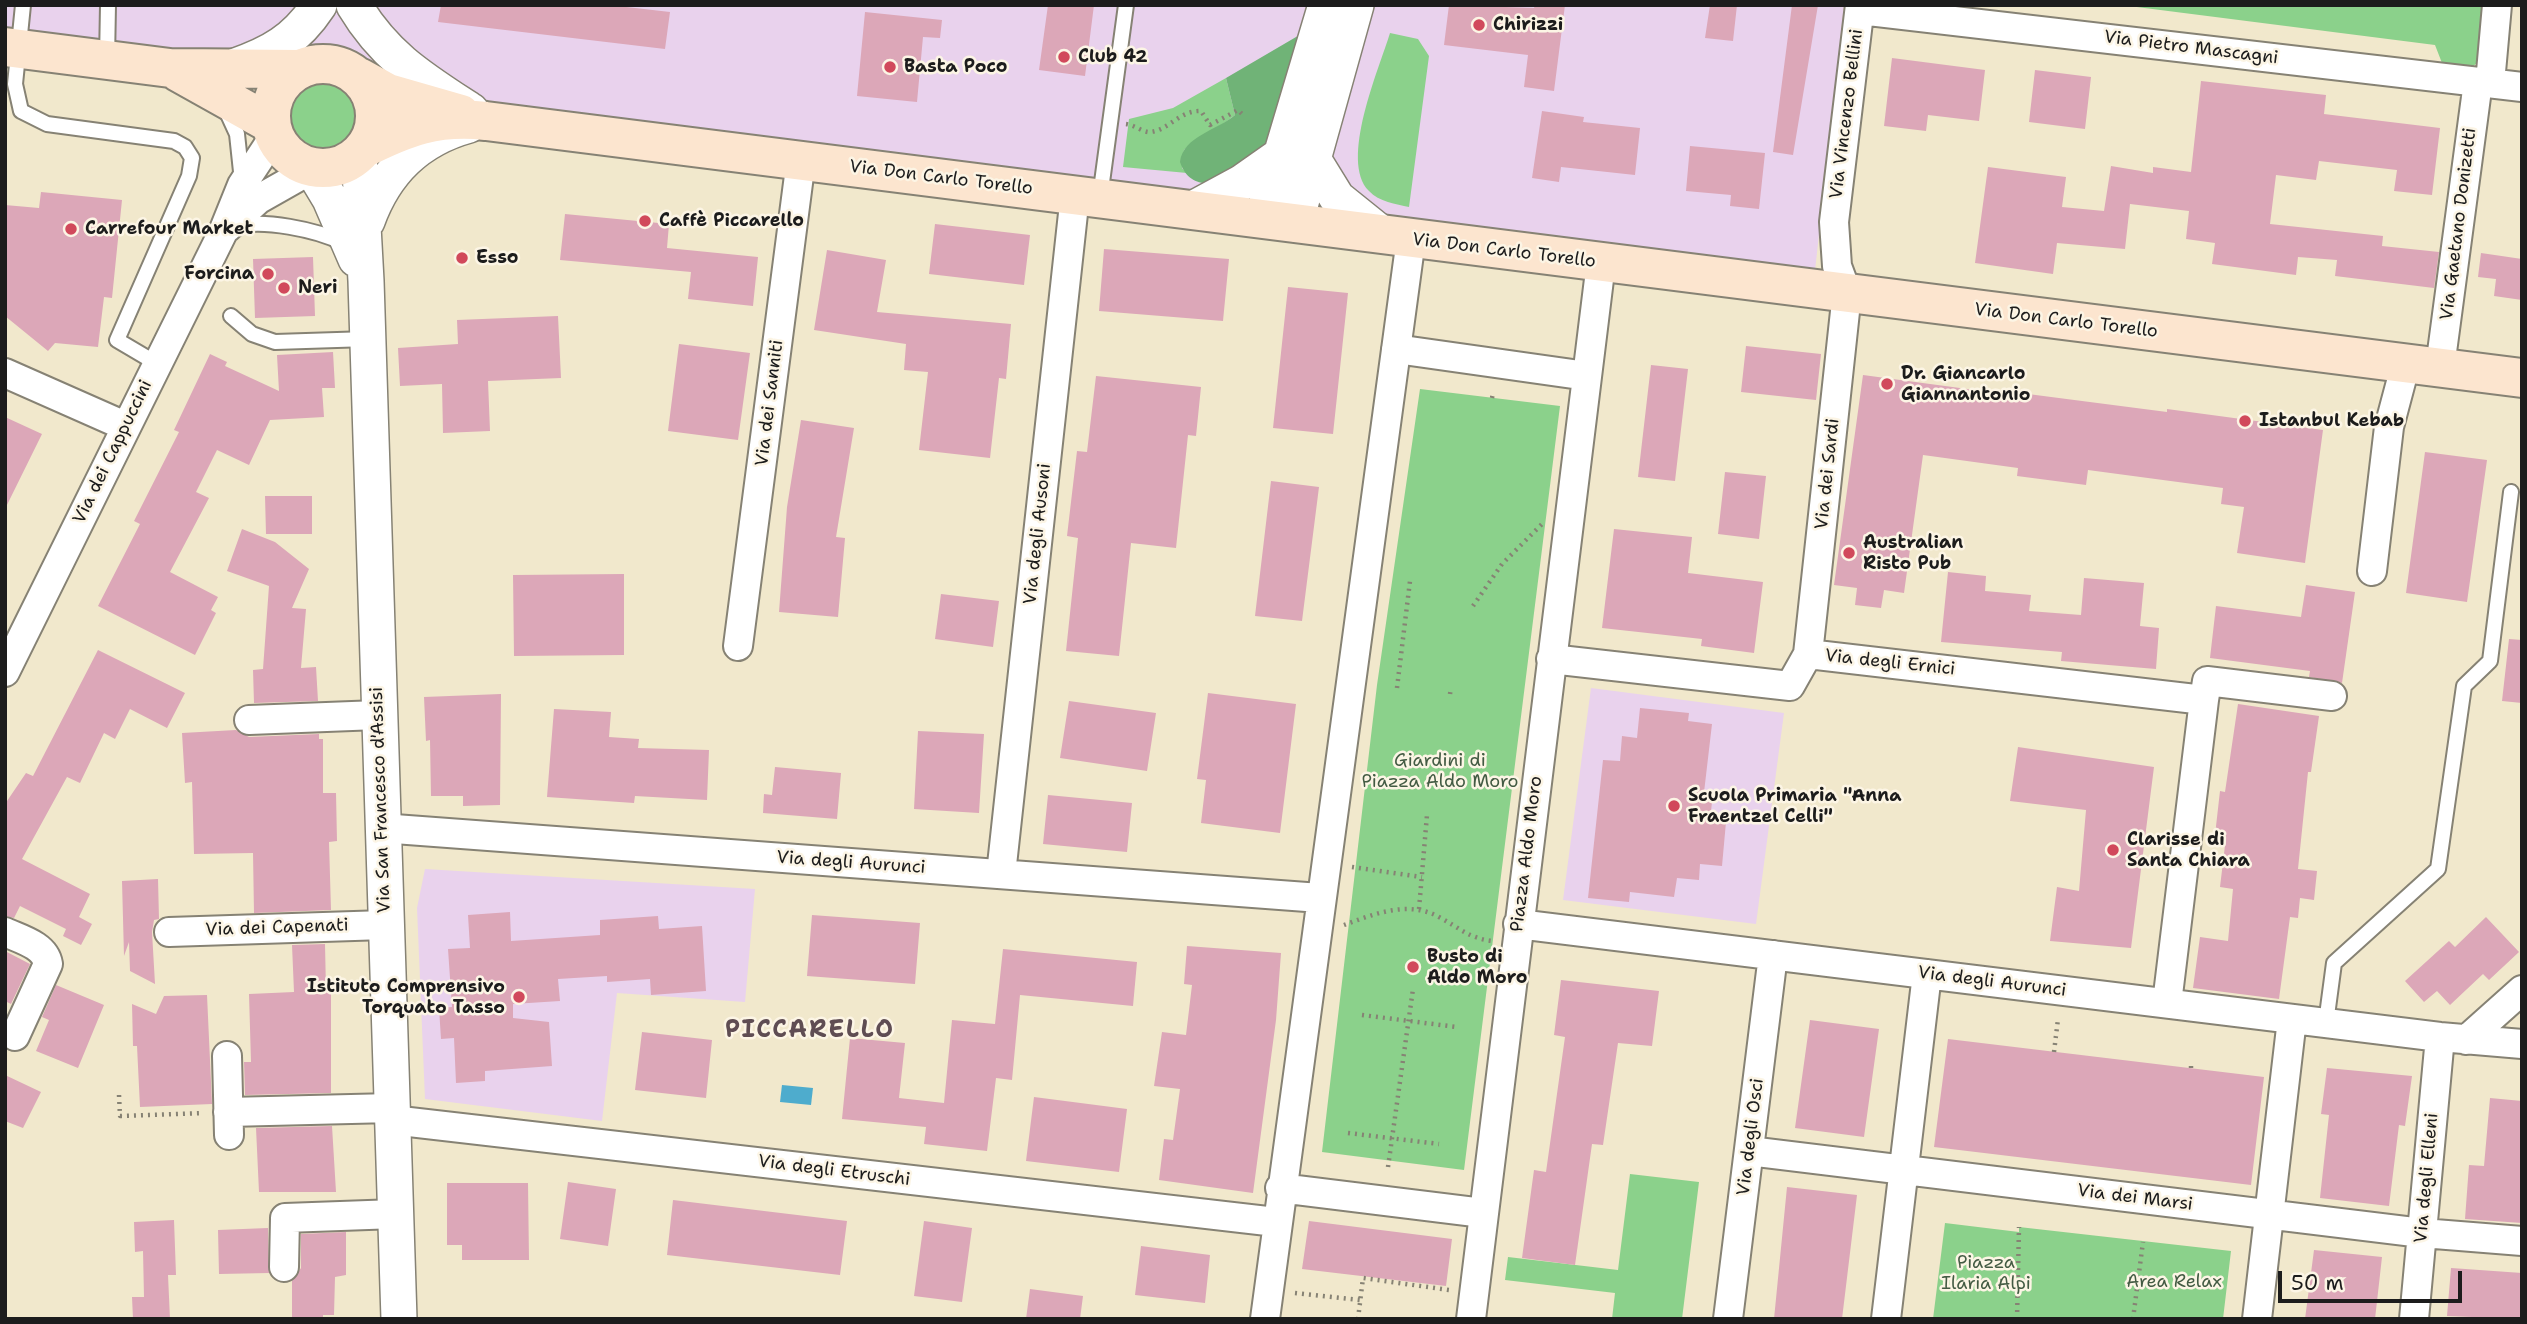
<!DOCTYPE html>
<meta charset="utf-8">
<style>
body{margin:0}
#map{position:relative;width:2527px;height:1324px;overflow:hidden;background:#f1e8cc;font-family:"Shantell Sans",sans-serif}
canvas{display:block}
.frame{position:absolute;inset:0;border:7px solid #1c1c1c;pointer-events:none}
.scale{position:absolute;left:2278px;top:1271px;width:184px;height:32px;box-sizing:border-box;border:4px solid #1c1c1c;border-top:0;padding-left:9px;font-size:21px;line-height:24px;white-space:nowrap;color:#1c1c1c;-webkit-text-stroke:5px #fcf5e5;paint-order:stroke}
</style>
<div id="map">
<canvas width="2527" height="1324"></canvas>
<div class="frame"></div>
<div class="scale">50 m</div>
</div>
<script>
const ctx = document.querySelector('canvas').getContext('2d');
ctx.lineJoin = 'round';
function fillPath(path, color) { ctx.fillStyle = color; ctx.fill(path, 'evenodd'); }
function stroke(path, color, width, dash) { ctx.strokeStyle = color; ctx.lineWidth = width; ctx.lineCap = dash ? 'butt' : 'round'; ctx.setLineDash(dash || []); ctx.stroke(path); }
function label(font, color, halo, rows, align = 'center') {
  ctx.font = font + ' "Shantell Sans",sans-serif'; ctx.lineWidth = 5; ctx.setLineDash([]); ctx.textBaseline = 'middle'; ctx.strokeStyle = halo; ctx.fillStyle = color; for (const [text, x, y, turn = 0] of rows) {
    ctx.save(); ctx.translate(x, y); ctx.rotate((+turn || 0) * Math.PI / 180); ctx.textAlign = isNaN(turn) ? turn : align; if (halo) ctx.strokeText(text, 0, 0); ctx.fillText(text, 0, 0); ctx.restore();
  }
}
fillPath(new Path2D(`
 M5 5H1844L1814 280 5 55Z
 M1591 688 1784 713 1756 924 1563 900Z
 M425 869 755 889 745 1002 617 993 602 1121 425 1099 417 908Z`), '#e9d2ed');
fillPath(new Path2D(`
 M2121 5H2484L2477 63 2472 67 2442 63 2435 45Z
 M1390 33 1418 39 1429 56 1409 207C1396 204 1379 202 1369 191 1339 161 1379 69 1390 33Z
 M1226 78 1235 115C1219 129 1199 134 1184 150L1182 168 1187 173 1123 167 1129 119 1173 108Z
 M288 114a34 34 0 1 1 68 0a34 34 0 1 1-68 0Z
 M1420 389 1560 406 1464 1170 1322 1152 1377 685Z
 M1630 1174 1699 1182 1682 1319H1612L1615 1293 1505 1280 1508 1257 1618 1270Z
 M1945 1223 2019 1232V1227L2231 1251 2223 1319H1933Z`), '#8bd18b');
fillPath(new Path2D(`
 M1308 30 1276 156C1252 169 1195 207 1180 162 1183 136 1218 130 1235 115L1226 78Z`), '#70b377');
fillPath(new Path2D(`
 M782 1085 813 1088 811 1105 780 1102Z`), '#4eaccd');
fillPath(new Path2D(`
 M441 5H609L670 12 665 49 438 22Z
 M1048 5H1094L1085 76 1039 70Z
 M1449 5 1534 8 1535 5H1565L1554 91 1524 87 1528 55 1444 45Z
 M1710 5H1737L1733 41 1705 38Z
 M1792 5H1818L1793 155 1773 152Z
 M865 12 942 20 940 38 923 37 917 102 857 96Z
 M1892 58 1985 70 1979 121 1928 115 1926 131 1884 126Z
 M2035 70 2091 77 2085 129 2029 122Z
 M2201 81 2326 95 2324 114 2440 128 2432 195 2394 191 2397 170 2319 161 2316 180 2276 175 2270 224 2383 236 2382 246 2439 252 2434 288 2335 276 2337 260 2298 257 2296 275 2212 264 2215 243 2186 239 2189 211 2130 204 2125 249 2057 243 2053 274 1975 263 1988 167 2066 177 2062 207 2104 211 2111 166 2153 173V167L2191 172Z
 M1542 111 1584 117 1583 122 1640 128 1635 175 1561 167 1559 182 1532 178Z
 M1690 146 1765 153 1759 209 1730 206 1731 195 1686 191Z
 M41 192 122 200 112 298 104 297 98 347 55 343 48 351 5 316V205L39 208Z
 M565 214 669 224 667 248 758 257 753 306 688 299 691 272 560 260Z
 M935 224 1030 235 1024 285 929 274Z
 M1104 249 1229 259 1223 321 1099 311Z
 M827 250 886 260 877 312 1011 324 1006 379 999 378 990 458 919 450 928 372 904 370 906 344 814 330Z
 M2481 253 2522 259V300L2494 296 2496 279 2478 277Z
 M313 257 315 316 255 318 253 259Z
 M1288 287 1348 293 1333 434 1273 428Z
 M558 316 561 378 488 381 490 431 443 433 442 384 400 386 398 348 458 344 457 320Z
 M679 344 750 353 738 440 668 431Z
 M1746 346 1821 354 1816 400 1741 392Z
 M333 352 335 388H322L324 417 270 420 249 465 217 450 196 492 209 498 170 572 218 597 211 610 216 613 195 655 98 606 140 524 134 521 179 432 174 430 210 354 227 362 225 366 279 391 277 355Z
 M1651 365 1688 369 1675 481 1638 477Z
 M1863 375 2027 397 2028 394 2167 412V409L2323 430 2305 563 2237 553 2244 507 2221 504 2223 488 2088 470 2086 485 2017 476 2018 468 1923 455 1904 593 1884 590 1881 608 1855 605 1857 588 1834 585Z
 M1096 376 1201 387 1196 436 1188 435 1176 548 1131 543 1119 656 1066 651 1078 538 1067 536 1077 451 1087 452Z
 M5 417 42 434 5 509Z
 M801 420 854 428 836 537 845 538 838 617 779 612 787 507Z
 M2425 452 2487 460 2467 602 2406 593Z
 M1725 472 1766 476 1759 539 1718 534Z
 M1271 481 1319 487 1302 621 1255 616Z
 M265 496H312V534H266Z
 M242 529 275 542 309 569 292 608 306 609 301 668 316 667 318 701 254 703 253 670 263 669 269 586 227 571Z
 M1614 529 1692 537 1688 573 1763 582 1754 653 1701 646 1702 639 1602 628Z
 M1948 572 1986 576 1985 591 2031 595 2029 611 2081 615 2084 578 2144 583 2140 626 2159 628 2156 669 2061 661 2062 652 1941 642Z
 M624 574V655L514 656 513 575Z
 M2306 585 2355 592 2342 683 2309 677 2310 671 2210 658 2216 606 2301 617Z
 M941 594 999 601 993 647 935 639Z
 M2509 639 2522 640V703L2502 701Z
 M98 650 185 693 167 728 130 709 115 739 104 733 80 783 67 777 22 859 90 894 79 917 92 924 81 945 63 936 66 929 20 906 14 918 5 916V804L26 773 33 776Z
 M1208 693 1296 704 1280 833 1201 823 1206 780 1197 779Z
 M501 694 500 805 463 806V796H431L430 740 426 741 424 697Z
 M1069 701 1156 713 1147 771 1060 758Z
 M2238 704 2319 716 2311 772H2308L2298 869 2317 871 2314 900 2300 898 2298 918 2290 917 2279 999 2193 988 2200 937 2228 941 2233 889 2220 887 2226 837 2215 835 2220 791 2225 792Z
 M1640 708 1689 713 1688 721 1712 724 1703 801 1712 802 1710 820 1726 822 1722 866 1700 864 1699 880 1677 878 1674 897 1630 892 1629 902 1588 898 1603 760 1620 761 1622 736 1637 738Z
 M554 709 611 712 609 737 639 739 638 748 709 750 707 800 635 796 634 803 547 797Z
 M236 730 249 737 319 734V739H323V793H336L337 841 329 842 331 910 254 913 253 853 194 854 192 782 185 783 182 733Z
 M918 731 984 734 979 813 914 809Z
 M2018 747 2154 767 2131 948 2050 941 2057 887 2079 891 2086 810 2010 801Z
 M775 767 841 773 837 819 763 813 764 794 772 795Z
 M1048 795 1132 803 1127 852 1043 844Z
 M158 879 159 919 154 920 152 932 155 984 130 971 129 942 124 956 122 881Z
 M510 912 511 941 600 935V920L658 916 659 929 702 926 706 991 651 995 650 979 607 982V976L558 979 560 1001 513 1004V1018L549 1022 552 1066 485 1071V1081L456 1083 454 1038 441 1039 439 1008 452 1007 448 949 470 948 468 915Z
 M812 915 920 923 915 984 807 976Z
 M2486 917 2519 952 2489 980 2483 974 2450 1005 2437 991 2424 1002 2405 981 2449 941 2455 947Z
 M325 944 326 991H331V1093L245 1095 244 1062H251L249 994 294 992 292 945Z
 M1187 946 1281 953 1276 1020 1253 1193 1159 1180 1164 1139 1173 1140 1180 1089 1154 1086 1162 1032 1186 1035 1192 985 1184 984Z
 M1003 949 1137 962 1133 1006 1020 995 1012 1080 996 1078 987 1151 924 1144 926 1127 842 1119 850 1038 905 1043 899 1098 944 1103 952 1020 995 1024Z
 M5 951 30 964 11 1004 5 1001Z
 M1561 980 1659 991 1652 1046 1618 1043 1603 1145 1592 1144 1575 1265 1522 1258 1534 1170 1546 1172 1565 1037 1554 1035Z
 M56 985 104 1005 78 1068 36 1051 49 1020 42 1017Z
 M207 995 212 1104 140 1107 137 1046H133L132 1004 156 1014 164 996Z
 M1810 1020 1879 1029 1864 1137 1795 1128Z
 M642 1032 712 1040 706 1098 635 1090Z
 M1948 1039 2264 1077 2251 1185 1934 1147Z
 M2327 1068 2412 1076 2405 1126 2399 1125 2389 1206 2320 1198 2329 1115 2321 1114Z
 M5 1075 41 1092 23 1128 5 1121Z
 M1034 1097 1127 1109 1119 1172 1026 1161Z
 M2490 1098 2522 1101V1223L2465 1219 2469 1165 2484 1166Z
 M332 1126 336 1192H259L256 1128Z
 M568 1182 616 1189 608 1246 560 1239Z
 M447 1183H528L529 1260H462V1245H447Z
 M1787 1187 1857 1195 1842 1319H1774Z
 M673 1200 847 1221 840 1275 667 1255Z
 M174 1220 176 1275H168L170 1319H133L132 1297H144L143 1251 135 1252 134 1222Z
 M924 1221 972 1228 962 1302 914 1296Z
 M1309 1221 1452 1239 1446 1286 1302 1269Z
 M268 1228 269 1273 219 1274 218 1230Z
 M346 1232V1275L335 1277 334 1315H323V1319H292V1281L301 1268V1234Z
 M1141 1246 1210 1255 1205 1303 1135 1295Z
 M2314 1250 2382 1257 2375 1319H2305Z
 M2451 1268 2522 1273V1319L2447 1316Z
 M1030 1289 1083 1296 1080 1319H1026Z`), '#dca7b8');
const service = new Path2D(`
 M23 5 15 84 21 111 47 124 174 141 185 147 192 158 189 176 117 340 156 363
 M107 60 108 5
 M226 110 237 134 242 181
 M1100 197 1126 5
 M234 227C261 218 318 230 343 243
 M231 316 252 334 275 342 368 339
 M2326 1023 2334 963 2438 869 2464 686 2490 661 2511 492`);
const minor = new Path2D(`
 M1860 10 2522 87
 M2490 83 2497 5
 M227 228 259 199 312 169
 M1396 349 1587 376
 M2440 367 2478 82
 M5 373 125 426
 M2372 571 2389 427 2406 363
 M738 646 801 160
 M1808 654 1847 293 1837 266 1834 222 1860 5
 M1551 659 1790 686 1808 654 2204 700 2167 1003
 M5 672 223 232 242 185 275 135
 M2204 700 2207 681 2332 696
 M249 720 378 715
 M381 828 1320 898
 M1001 874 1075 195
 M1518 924 2440 1037 2522 1044
 M5 932C20 939 45 945 48 964L15 1036
 M169 932 385 925
 M2466 1040 2522 990
 M227 1056 229 1135
 M228 1112 392 1108
 M392 1120 1276 1222
 M1749 1151 2422 1233 2522 1241
 M1280 1188 1483 1213
 M284 1267 285 1218 396 1214
 M1265 1319 1411 239
 M1471 1319 1601 263
 M1728 1319 1773 955
 M1886 1319 1927 974
 M2257 1319 2292 1019
 M2414 1319 2440 1037`);
const tertiary = new Path2D(`
 M354 5C385 57 422 79 471 111
 M233 67C271 54 296 40 319 5
 M359 153 366 281 399 1319
 M1313 159 1337 198 1383 235
 M312 169 330 199 356 259
 M1193 209 1241 183 1278 157
 M1262 219 1326 5
 M367 221C385 171 418 139 469 125
 M1295 224 1356 5`);
const secondary = new Path2D(`
 M5 47 170 68 301 69
 M271 116a52 52 0 1 1 104 0a52 52 0 1 1-104 0Z
 M178 72 271 124
 M361 78 388 93 461 114
 M363 149C407 127 436 116 486 121L2522 378`);
stroke(service, '#868274', 18);
stroke(minor, '#868274', 32);
stroke(tertiary, '#868274', 38);
stroke(secondary, '#868274', 42);
stroke(new Path2D(`
 M1126 124C1134 125 1141 131 1148 132 1168 132 1179 110 1201 111L1210 125 1238 110 1242 114
 M1492 398 1493 393
 M1473 606 1502 564 1544 522
 M1397 688 1410 581
 M1450 694 1451 688
 M1352 867 1422 877
 M1419 909 1427 815
 M1344 925C1374 914 1408 900 1439 917 1458 927 1470 939 1493 941
 M1362 1015 1457 1027
 M2054 1052 2058 1019
 M2191 1068V1062
 M119 1095 120 1116 203 1113
 M1348 1133 1439 1144
 M1388 1167 1413 989
 M1295 1293 1360 1300
 M1358 1319 1363 1278 1449 1290
 M2017 1319 2019 1227
 M2133 1319 2143 1242`), '#868274', 4.5, [2, 5]);
stroke(service, '#fff', 14);
stroke(minor, '#fff', 28);
stroke(tertiary, '#fff', 35);
stroke(secondary, '#fce5cf', 38);
for (const [x, y, r, color] of [
 [1479,25,7,"#d1495b"],
 [1064,57,7,"#d1495b"],
 [890,67,7,"#d1495b"],
 [645,221,7,"#d1495b"],
 [71,229,7,"#d1495b"],
 [462,258,7,"#d1495b"],
 [268,274,7,"#d1495b"],
 [284,288,7,"#d1495b"],
 [1887,384,7,"#d1495b"],
 [2245,421,7,"#d1495b"],
 [1849,553,7,"#d1495b"],
 [1674,806,7,"#d1495b"],
 [2113,850,7,"#d1495b"],
 [1413,967,7,"#d1495b"],
 [519,997,7,"#d1495b"]
]) { const dot = new Path2D(); dot.arc(x, y, r, 0, 2 * Math.PI); ctx.fillStyle = color; ctx.fill(dot); stroke(dot, '#fcf5e5', 2.5); }
label('bold 18px', '#1c1c1c', '#fcf5e5', [
 ["Chirizzi",1493,25],
 ["Club 42",1078,57],
 ["Basta Poco",904,67],
 ["Caffè Piccarello",659,221],
 ["Carrefour Market",85,229],
 ["Esso",476,258],
 ["Forcina",254,274,"right"],
 ["Neri",298,288],
 ["Dr. Giancarlo",1901,374],
 ["Giannantonio",1901,395],
 ["Istanbul Kebab",2259,421],
 ["Australian",1863,543],
 ["Risto Pub",1863,564],
 ["Scuola Primaria \"Anna",1688,796],
 ["Fraentzel Celli\"",1688,817],
 ["Clarisse di",2127,840],
 ["Santa Chiara",2127,861],
 ["Busto di",1427,957],
 ["Aldo Moro",1427,978],
 ["Istituto Comprensivo",505,987,"right"],
 ["Torquato Tasso",505,1008,"right"]
], 'left');
label('18px', '#1c1c1c', '#fcf5e5', [
 ["Via Pietro Mascagni",2191,48,7],
 ["Via Vincenzo Bellini",1847,114,-83],
 ["Via Don Carlo Torello",941,178,7],
 ["Via Gaetano Donizetti",2459,224,-83],
 ["Via Don Carlo Torello",1504,251,7],
 ["Via Don Carlo Torello",2066,321,7],
 ["Via dei Sanniti",770,403,-83],
 ["Via dei Cappuccini",113,452,-64],
 ["Via dei Sardi",1828,474,-84],
 ["Via degli Ausoni",1038,534,-84],
 ["Via degli Ernici",1890,663,6],
 ["Via San Francesco d'Assisi",381,800,-92],
 ["Piazza Aldo Moro",1527,854,-83],
 ["Via degli Aurunci",851,863,4],
 ["Via dei Capenati",277,928,-2],
 ["Via degli Aurunci",1992,982,7],
 ["Via degli Osci",1751,1137,-83],
 ["Via degli Etruschi",834,1171,7],
 ["Via degli Elleni",2427,1178,-85],
 ["Via dei Marsi",2135,1198,7]
]);
label('18px', '#435b43', '#fcf5e5', [
 ["Giardini di",1440,761],
 ["Piazza Aldo Moro",1440,782],
 ["Piazza",1986,1263],
 ["Ilaria Alpi",1986,1284],
 ["Area Relax",2174,1282]
]);
ctx.letterSpacing = '2px';
label('bold 24px', '#5f4d53', '#fcf5e5', [
 ["PICCARELLO",810,1031]
]);
ctx.letterSpacing = '0px';
</script>
